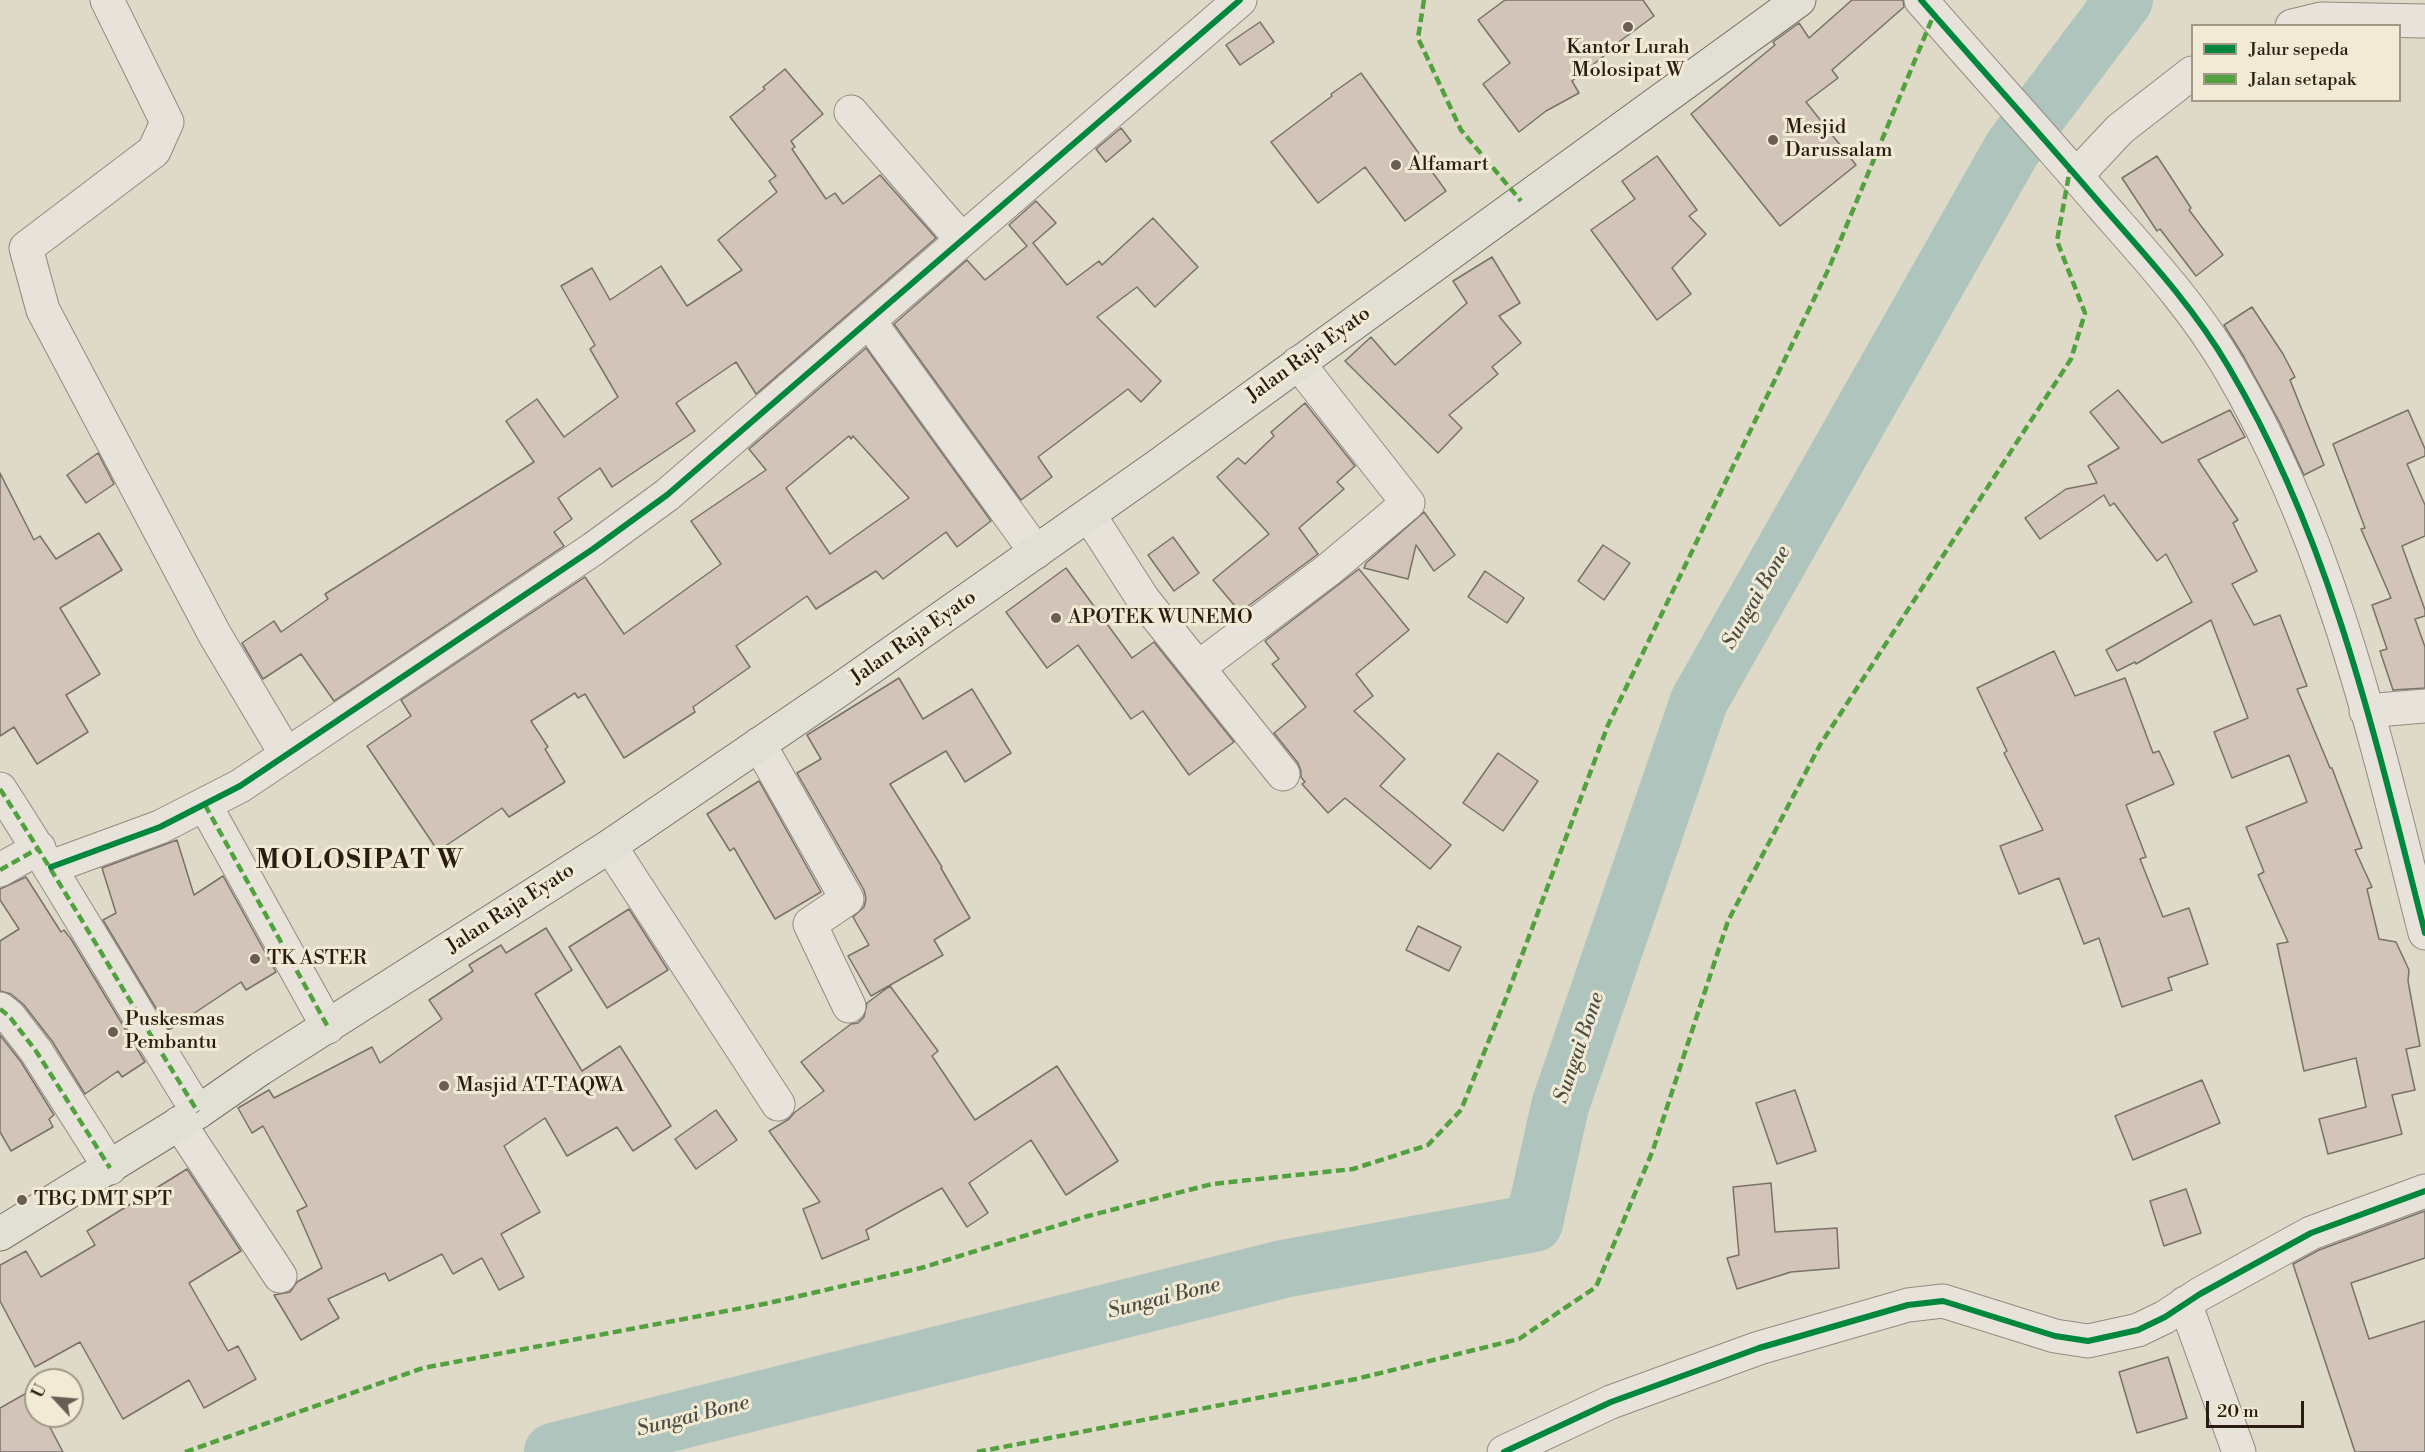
<!DOCTYPE html>
<style>
body{margin:0}
#map{position:relative;width:2425px;height:1452px;overflow:hidden;background:#dfd9c7;font-family:"Libre Bodoni",serif}
canvas{display:block}
.legend{position:absolute;left:2191px;top:24px;width:210px;height:78px;box-sizing:border-box;background:#f1ead4;border:2px solid #a29887;margin:0;padding:8px 10px;list-style:none;font-size:18px;color:#2b1c13}
.legend li{display:flex;align-items:center;gap:12px;height:30px}
.legend b{width:30px;border:2px solid #a29887}
.north{position:absolute;left:24px;top:1368px;width:60px;height:60px;box-sizing:border-box;background:#f1ead4;border:2px solid #a29887;border-radius:50%;rotate:296deg;font-size:16px;font-weight:700;line-height:24px;text-align:center;color:#2b1c13}
.north::after{content:'';display:block;margin:auto;width:21px;height:27px;background:#6a5e52;clip-path:polygon(50% 0,100% 100%,50% 72%,0 100%)}
.scale{position:absolute;left:2206px;top:1401px;width:98px;height:27px;box-sizing:border-box;border:3px solid #2b1c13;border-top:0;padding-left:8px;font-size:18px;line-height:21px;white-space:nowrap;color:#2b1c13;-webkit-text-stroke:4px #f1ead4;paint-order:stroke}
</style>
<div id="map">
<canvas width="2425" height="1452"></canvas>
<ul class="legend">
<li><b style="height:8px;background:#00873e"></b>Jalur sepeda</li>
<li><b style="height:8px;background:#51a13f"></b>Jalan setapak</li>
</ul>
<div class="north">U</div>
<div class="scale">20 m</div>
</div>
<script>
const ctx = document.querySelector('canvas').getContext('2d');
ctx.lineJoin = 'round';
function stroke(path, color, width, dash) { ctx.strokeStyle = color; ctx.lineWidth = width; ctx.lineCap = dash ? 'butt' : 'round'; ctx.setLineDash(dash || []); ctx.stroke(path); }
function fillPath(path, color) { ctx.fillStyle = color; ctx.fill(path, 'evenodd'); }
function label(font, color, halo, rows, align = 'center') {
  ctx.font = font + ' "Libre Bodoni",serif'; ctx.lineWidth = 6; ctx.setLineDash([]); ctx.textBaseline = 'middle'; ctx.strokeStyle = halo; ctx.fillStyle = color; for (const [text, x, y, turn = 0] of rows) {
    ctx.save(); ctx.translate(x, y); ctx.rotate((+turn || 0) * Math.PI / 180); ctx.textAlign = isNaN(turn) ? turn : align; if (halo) ctx.strokeText(text, 0, 0); ctx.fillText(text, 0, 0); ctx.restore();
  }
}
stroke(new Path2D(`
 M553 1452 1283 1269 1534 1223 1560 1106 1699 701 2012 149 2124 0`), '#aec4bc', 58);
const building = new Path2D(`
 M1505 0H1643L1654 16 1608 50 1609 52 1572 81 1579 93 1546 111 1519 132 1483 84 1510 63 1478 20Z
 M1852 0H1903L1904 7 1832 70 1838 78 1806 102 1856 165 1780 226 1691 114 1775 45 1773 42 1799 23 1809 38Z
 M1260 22 1274 42 1240 65 1226 45Z
 M785 69 823 114 791 141 795 147 792 149 826 199 835 193 843 204 880 175 936 238 756 394 736 362 676 403 695 431 612 487 600 468 558 498 572 519 554 532 564 546 334 701 301 654 263 679 242 643 274 621 281 632 328 599 325 594 534 462 506 421 537 399 564 437 618 397 590 349 595 345 561 286 592 268 610 300 661 266 687 306 742 270 718 240 777 192 769 181 776 176 730 117 765 89 763 87Z
 M1361 73 1446 191 1405 221 1365 167 1318 203 1271 142 1332 96 1331 94Z
 M1121 128 1131 141 1106 162 1096 149Z
 M1657 156 1697 210 1689 216 1706 234 1672 268 1691 294 1657 320 1591 230 1635 199 1622 181Z
 M2157 156 2191 208 2189 210 2223 255 2196 276 2160 229 2157 231 2122 178Z
 M1036 201 1056 223 1033 243 1067 285 1099 261 1102 265 1153 218 1198 267 1155 307 1137 287 1097 317 1161 381 1141 402 1128 389 1038 457 1052 477 1021 500 894 324 967 260 985 280 1027 246 1009 225Z
 M1492 257 1520 303 1499 316 1521 343 1492 367 1498 374 1449 415 1462 428 1438 453 1345 361 1371 337 1395 365 1467 303 1453 281Z
 M2252 307 2283 354 2295 377 2290 380 2324 465 2304 475 2280 423 2244 357 2224 325Z
 M866 348 991 521 957 547 946 532 883 579 876 571 816 609 807 596 736 646 750 667 693 707 695 712 624 758 585 694 578 698 575 693 531 721 548 747 545 749 565 782 509 817 502 808 438 851 367 746 411 716 401 700 585 577 624 634 721 564 691 521 766 470 749 449ZM849 436 851 439 853 436 909 498 830 554 786 488Z
 M2118 390 2162 443 2230 410 2245 437 2198 460 2238 520 2233 523 2257 571 2232 584 2254 625 2280 615 2307 686 2297 689 2330 768H2332L2362 848 2355 850 2372 887 2367 889 2379 939 2396 942 2409 970 2408 981 2420 1046 2406 1049 2415 1090 2392 1095 2402 1134 2328 1154 2319 1119 2366 1107 2356 1058 2304 1071 2277 944 2288 942 2258 875 2264 872 2246 827 2307 802 2289 755 2232 778 2214 732 2248 718 2211 620 2136 664 2135 662 2117 671 2106 650 2192 602 2166 554 2157 561 2114 503 2110 506 2104 495 2040 539 2025 518 2066 489 2097 483 2088 466 2119 448 2090 412Z
 M1305 403 1355 466 1337 482 1344 489 1299 528 1318 554 1240 612 1213 580 1269 534 1217 477 1238 458 1245 464 1274 436 1271 432Z
 M2408 410 2425 449V456L2407 464 2425 505V536L2402 546 2425 610V616L2415 619 2425 647V688L2393 690 2380 651 2387 649 2372 605 2391 598 2361 529 2365 528 2333 444Z
 M98 453 114 484 86 503 67 475Z
 M0 473 34 540 40 536 56 559 99 533 122 570 60 608 100 674 66 695 88 732 37 764 14 727 0 736Z
 M1424 512 1455 555 1434 571 1416 545 1408 579 1364 568 1366 563Z
 M1173 537 1199 573 1174 591 1148 555Z
 M1603 545 1630 563 1604 600 1578 581Z
 M1066 568 1132 658 1154 642 1234 742 1189 775 1143 711 1131 719 1078 645 1047 668 1006 612Z
 M1359 569 1409 630 1356 674 1373 696 1354 711 1405 759 1380 786 1451 845 1430 869 1345 798 1328 813 1302 784 1305 782 1301 777V771L1298 763 1274 733 1306 707 1272 664 1279 659 1265 641Z
 M1485 571 1524 598 1507 623 1468 597Z
 M2054 651 2075 696 2125 678 2153 753 2159 751 2174 784 2126 805 2146 857 2140 859 2163 917 2189 908 2208 964 2168 978 2172 990 2122 1007 2099 938 2084 944 2059 878 2019 894 2000 846 2043 830 2004 753 2007 751 1977 688Z
 M899 678 923 719 972 689 1011 753 965 782 946 751 890 784 942 867 941 868 970 918 934 940 943 955 871 996 848 956 869 945 853 917 864 907 866 899 864 890 797 773 821 759 807 735Z
 M1498 753 1538 781 1503 831 1463 803Z
 M759 781 821 892 775 919 734 848 730 851 707 814Z
 M177 840 194 895 223 876 276 972 246 990 241 982 169 1030 103 920 116 913 102 868Z
 M26 877 61 932 64 930 71 939 145 1062 122 1077 118 1071 85 1094 52 1041 24 1005 11 994 0 991V941L19 929 0 900V889Z
 M629 909 668 970 607 1008 569 947Z
 M1418 926 1461 947 1449 971 1406 950Z
 M546 928 572 970 535 994 582 1071 620 1046 671 1126 633 1151 617 1127 567 1156 545 1118 504 1146 540 1212 501 1234 524 1277 499 1290 482 1258 453 1274 442 1254 389 1281 385 1273 328 1299 339 1318 301 1340 274 1295 290 1292 297 1282 322 1268 297 1211 307 1206 263 1126 252 1133 238 1108 269 1090 274 1098 372 1047 380 1063 442 1019 429 1000 473 971 469 965 501 945 506 953Z
 M890 986 938 1051 932 1056 975 1120 1057 1066 1118 1161 1066 1195 1031 1140 969 1183 988 1213 967 1227 942 1188 866 1230 869 1239 822 1259 803 1209 820 1202 769 1131 789 1119 795 1112 824 1091 801 1062 851 1024 858 1023 864 1017 867 1003Z
 M0 1035 21 1062 54 1115 49 1119 53 1127 11 1151 0 1132Z
 M2202 1080 2220 1123 2133 1160 2115 1116Z
 M1795 1090 1816 1151 1777 1164 1756 1103Z
 M716 1110 737 1140 696 1169 675 1139Z
 M187 1169 241 1251 189 1283 228 1351 238 1346 256 1379 204 1408 189 1380 123 1419 80 1342 35 1367 0 1301V1265L26 1251 41 1277 95 1245 87 1231Z
 M1771 1183 1775 1232 1837 1228 1839 1268 1791 1272 1737 1289 1727 1258 1739 1255 1733 1187Z
 M2186 1189 2201 1233 2164 1246 2150 1201Z
 M2425 1211V1258L2351 1283 2369 1339 2425 1321V1452H2355L2293 1264 2319 1250Z
 M2168 1357 2187 1418 2137 1433 2119 1372Z
 M30 1391 36 1402V1416H44L63 1452H0V1408Z`);
fillPath(building, '#d2c4b9');
stroke(building, '#787268', 1.5);
const minor = new Path2D(`
 M107 0 167 122 154 151 26 248 43 310 215 635 286 754
 M1921 0C1982 70 2044 138 2104 208 2148 258 2194 308 2228 366 2331 539 2376 740 2425 933
 M2292 26 2321 19 2425 21
 M851 112 961 239
 M2076 176 2120 129 2192 73
 M869 321 1036 552
 M1089 515 1143 599 1283 774
 M1199 667 1328 570 1408 503 1298 363
 M2366 711 2425 706
 M759 744 847 899 810 924 849 1006
 M0 789C69 895 131 1005 198 1112
 M205 805 328 1027
 M610 846 778 1104
 M51 867 160 827 240 786 593 549 667 495 1240 0
 M0 870 39 848
 M0 1009 9 1016 36 1051 110 1168
 M179 1123 280 1276
 M2185 1303 2239 1452
 M1504 1452 1611 1402 1759 1348 1908 1305 1943 1301 2055 1336 2088 1341 2138 1330 2165 1317 2200 1294 2311 1233 2425 1191`);
const primary = new Path2D(`
 M0 1234 198 1112 260 1069 610 846 839 690 1159 465 1799 0`);
stroke(minor, '#918b81', 35);
stroke(primary, '#787268', 35);
stroke(minor, '#e7e3da', 33);
stroke(primary, '#e2dfd4', 33);
stroke(new Path2D(`
 M1424 0 1418 38 1461 130 1521 201
 M0 789C69 895 131 1005 198 1112
 M205 805 328 1027
 M0 870 39 848
 M0 1009 9 1016 36 1051 110 1168
 M185 1452 423 1368 769 1303 921 1268 1088 1216 1212 1184 1353 1169 1428 1145 1461 1110 1506 998 1608 725 1829 268 1934 14
 M977 1452 1356 1379 1519 1339 1596 1287 1653 1150 1728 921 1820 745 2071 359 2085 313 2057 241 2070 169`), '#51a13f', 4.5, [9, 4.5]);
stroke(new Path2D(`
 M1921 0C1982 70 2044 138 2104 208 2148 258 2194 308 2228 366 2331 539 2376 740 2425 933
 M51 867 160 827 240 786 593 549 667 495 1240 0
 M1504 1452 1611 1402 1759 1348 1908 1305 1943 1301 2055 1336 2088 1341 2138 1330 2165 1317 2200 1294 2311 1233 2425 1191`), '#00873e', 6);
for (const [x, y, r, color] of [
 [1628,27,6,"#6a5e52"],
 [1773,140,6,"#6a5e52"],
 [1396,165,6,"#6a5e52"],
 [1056,618,6,"#6a5e52"],
 [255,959,6,"#6a5e52"],
 [113,1032,6,"#6a5e52"],
 [444,1086,6,"#6a5e52"],
 [22,1200,6,"#6a5e52"]
]) { const dot = new Path2D(); dot.arc(x, y, r, 0, 2 * Math.PI); ctx.fillStyle = color; ctx.fill(dot); stroke(dot, '#f1ead4', 2); }
label('20px', '#2b1c13', '#f1ead4', [
 ["Kantor Lurah",1628,48,"center"],
 ["Molosipat W",1628,71,"center"],
 ["Mesjid",1785,128],
 ["Darussalam",1785,151],
 ["Alfamart",1408,165],
 ["APOTEK WUNEMO",1068,618],
 ["TK ASTER",267,959],
 ["Puskesmas",125,1020],
 ["Pembantu",125,1043],
 ["Masjid AT-TAQWA",456,1086],
 ["TBG DMT SPT",34,1200]
], 'left');
label('20px', '#2b1c13', '#f1ead4', [
 ["Jalan Raja Eyato",1309,355,-36],
 ["Jalan Raja Eyato",914,638,-35],
 ["Jalan Raja Eyato",511,909,-33]
]);
label('italic 21px', '#4c4c45', '#f1ead4', [
 ["Sungai Bone",1757,598,-60],
 ["Sungai Bone",1580,1048,-71],
 ["Sungai Bone",1164,1299,-14],
 ["Sungai Bone",693,1417,-14]
]);
ctx.letterSpacing = '1.5px';
label('bold 26px', '#2b1c13', '#f1ead4', [
 ["MOLOSIPAT W",360,862]
]);
ctx.letterSpacing = '0px';
</script>
